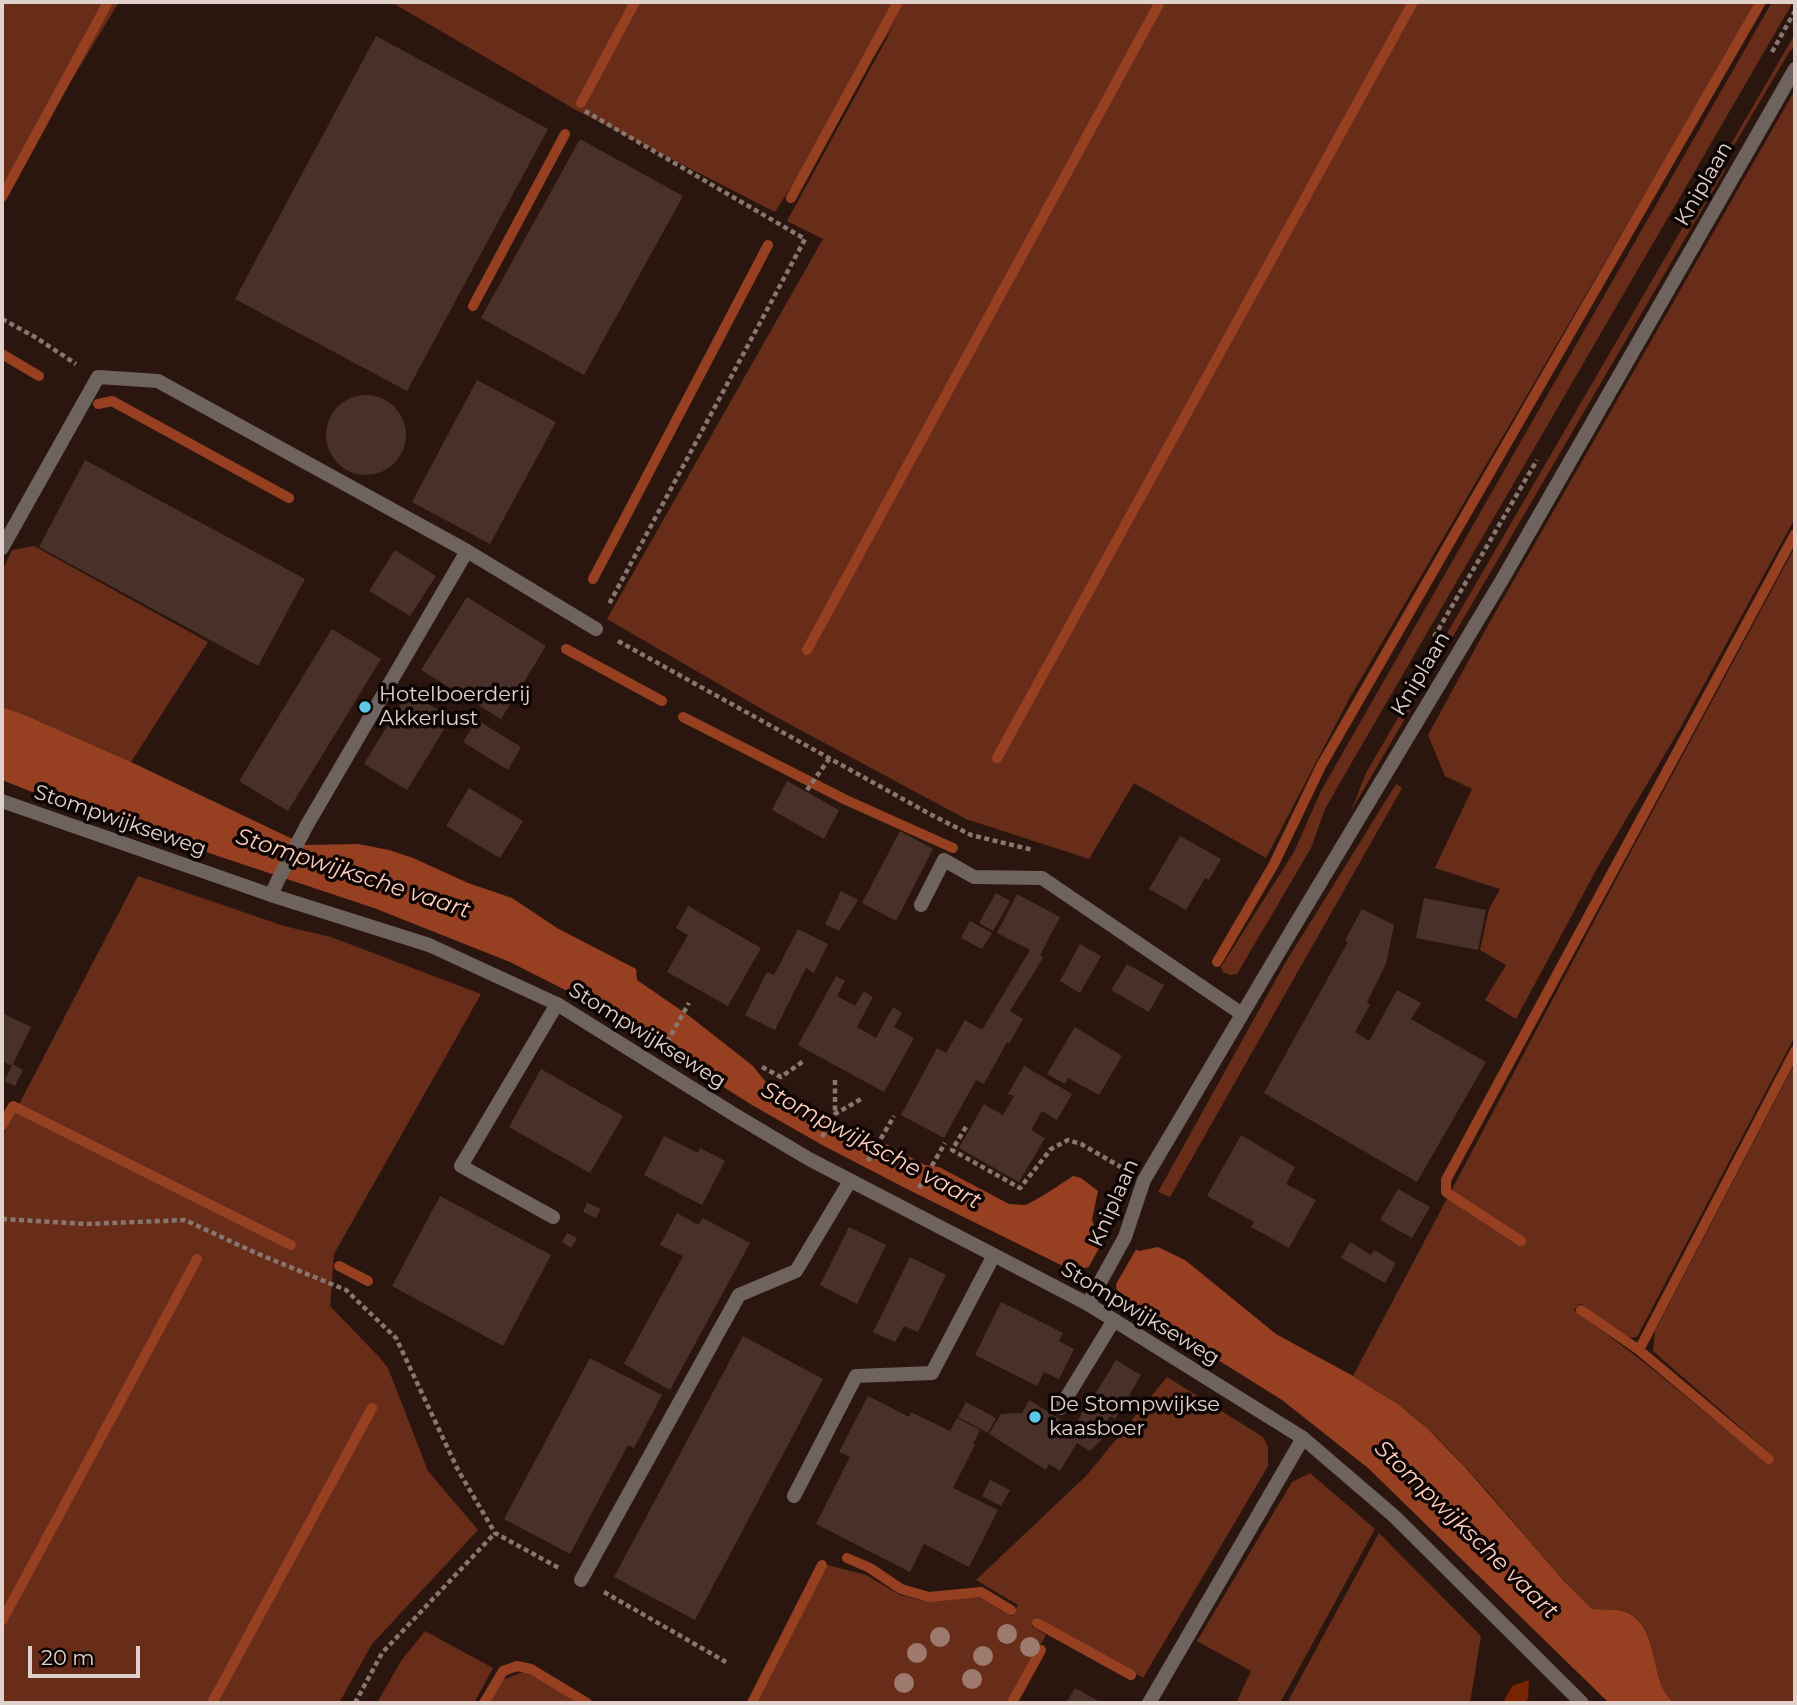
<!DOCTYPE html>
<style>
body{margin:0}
#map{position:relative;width:1797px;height:1705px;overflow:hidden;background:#2b160f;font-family:Montserrat,sans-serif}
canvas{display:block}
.frame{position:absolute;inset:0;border:4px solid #e0d1cc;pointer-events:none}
.scale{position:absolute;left:28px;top:1646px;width:112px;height:32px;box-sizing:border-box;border:4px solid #e0d1cc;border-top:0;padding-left:9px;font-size:21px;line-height:24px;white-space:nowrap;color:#e0d1cc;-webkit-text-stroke:5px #0d0503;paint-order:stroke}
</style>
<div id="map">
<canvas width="1797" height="1705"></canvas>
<div class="frame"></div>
<div class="scale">20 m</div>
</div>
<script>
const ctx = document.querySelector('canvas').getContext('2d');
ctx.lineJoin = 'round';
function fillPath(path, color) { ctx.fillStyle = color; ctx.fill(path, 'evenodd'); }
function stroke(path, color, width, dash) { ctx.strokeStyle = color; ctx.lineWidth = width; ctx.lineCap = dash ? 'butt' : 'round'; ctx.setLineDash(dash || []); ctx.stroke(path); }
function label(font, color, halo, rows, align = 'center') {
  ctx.font = font + ' Montserrat,sans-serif'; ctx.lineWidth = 7; ctx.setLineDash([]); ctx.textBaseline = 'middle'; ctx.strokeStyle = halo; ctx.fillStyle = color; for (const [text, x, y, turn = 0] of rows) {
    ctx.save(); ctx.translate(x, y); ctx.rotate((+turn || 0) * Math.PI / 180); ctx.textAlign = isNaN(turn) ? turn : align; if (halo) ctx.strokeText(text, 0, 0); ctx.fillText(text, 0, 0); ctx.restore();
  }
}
fillPath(new Path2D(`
 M2 2H119L2 195Z
 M391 2H1757L1349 699 1266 858 1134 783 1089 859 966 819 767 712 607 619 823 239 787 221 897 20 775 212 576 110Z
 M1772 2H1793L1341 781 1325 809 1311 848 1237 974 1230 975 1223 972 1221 967 1294 852 1321 791Z
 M1795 34V45L1788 54 1727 157 1724 172 1351 811 1366 773Z
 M1795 90V518L1678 732 1600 863 1516 1019 1485 1000 1506 965 1480 950 1489 909 1500 889 1435 868 1472 789 1445 776 1428 735 1487 627Z
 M34 546 208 642 131 762 25 715 2 707V571L12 550Z
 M1795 547V1036L1637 1337 1625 1338 1580 1303 1574 1310 1641 1360 1766 1462 1772 1455 1653 1351 1655 1331 1795 1063V1485L1794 1489 1795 1490V1703H1673C1669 1697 1663 1691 1661 1684 1653 1664 1653 1626 1631 1614 1620 1608 1604 1610 1592 1609 1534 1552 1487 1484 1428 1429 1406 1408 1379 1392 1353 1376L1635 844Z
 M1396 784 1402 788 1170 1197 1158 1192 1284 965Z
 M138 876 284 926 331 937 481 994 334 1254 330 1306 380 1358 388 1368 428 1471 478 1530 372 1644 339 1703H2V1137Z
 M1167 1377 1263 1437 1268 1447V1466L1143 1678 1037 1617 1031 1626 1046 1635 1008 1703H758L827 1565 866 1575 900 1595 925 1601 980 1597 1012 1616 1018 1605 976 1580 1087 1475Z
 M1310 1473 1375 1529 1280 1703H1236L1251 1671 1197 1641 1292 1482Z
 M1379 1533 1481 1636 1470 1703H1287Z
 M425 1631 493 1668 474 1703H377L401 1661Z
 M526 1671 579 1703H489L502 1680Z`), '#682d19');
fillPath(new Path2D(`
 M1529 1680 1528 1698 1526 1703H1503L1512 1686Z`), '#792401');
fillPath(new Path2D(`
 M2 707 25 715 131 762 305 845 358 844 389 850 413 858 468 883 512 898 557 928 636 969 637 980 688 1015 753 1066 765 1081 871 1141 886 1144 925 1165 939 1167 1009 1204 1026 1205 1044 1195 1073 1176 1081 1178 1098 1191 1092 1219 1094 1226 1139 1251 1158 1247 1185 1260 1276 1334 1353 1376 1399 1405 1427 1428 1465 1467 1565 1582 1592 1609C1604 1610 1620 1608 1630 1614 1653 1626 1653 1664 1661 1684 1663 1691 1669 1697 1673 1703H1609L1368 1468 1282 1400 1117 1297 1116 1283 1089 1267 1073 1271 911 1191 824 1146 752 1105 591 1003 510 962 374 908 62 804 2 780Z`), '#963f21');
fillPath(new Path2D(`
 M1109 1230 1138 1246 1115 1286 1087 1270Z`), '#2b160f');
stroke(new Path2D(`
 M581 103 635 2
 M2 197 108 2
 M791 198 898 2
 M473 306 565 134
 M2 354 39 376
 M98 404 112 401 289 498
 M593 579 768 245
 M566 649 662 701
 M807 650 1160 2
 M683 717 846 800 953 848
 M997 758 1413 2
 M1217 962 1274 864 1321 766 1761 2
 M2 1126 13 1106 291 1245
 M1521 1241 1446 1192V1180L1795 534
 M339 1266 368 1281
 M1581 1310 1639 1350 1769 1459
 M1639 1350 1795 1051
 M847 1558 870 1568 901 1589 929 1597 981 1592 1011 1610
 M2 1621 197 1259
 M1037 1623 1131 1675
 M212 1703 372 1408
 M484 1703 503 1671 517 1666 531 1669 587 1703
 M752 1703 822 1565
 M1012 1703 1041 1650`), '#963f21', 10);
fillPath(new Path2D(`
 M376 36 548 129 407 391 235 299Z
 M580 139 683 196 584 375 481 318Z
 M477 380 556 422 490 544 412 502Z
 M326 435a40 40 0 1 1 80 0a40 40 0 1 1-80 0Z
 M85 460 305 579 258 666 39 547Z
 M395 550 436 576 410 616 369 591Z
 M467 597 546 646 501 719 421 670Z
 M332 629 381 659 288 811 239 781Z
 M408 692 451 718 407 790 364 764Z
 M477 720 521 747 508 770 463 742Z
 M787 781 839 810 824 839 772 810Z
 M469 788 523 821 500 858 446 826Z
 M900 831 933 849 896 921 862 903Z
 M1180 836 1221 859 1209 880 1205 878 1186 910 1149 889Z
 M841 891 858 900 839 931 825 924Z
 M996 893 1010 901 993 931 979 923Z
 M1017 894 1060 917 1040 955 1043 958 1010 1011 1023 1019 1009 1044 1007 1042 984 1084 976 1080 944 1138 901 1115 937 1048 946 1053 965 1020 982 1030 1030 950 997 933Z
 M1424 898 1486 910 1478 950 1416 938Z
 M688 906 761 948 728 1006 667 972 688 935 676 928Z
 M1362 909 1394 925 1386 964 1367 1002 1370 1005 1355 1032 1369 1041 1397 990 1421 1003 1411 1019 1486 1062 1417 1182 1264 1093 1348 942 1345 940Z
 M970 921 992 933 982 949 961 938Z
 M798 929 828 944 814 973 806 968 775 1030 745 1015 767 972 774 975Z
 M1080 944 1101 956 1080 993 1060 981Z
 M1127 964 1164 985 1149 1012 1111 990Z
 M836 976 845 981 837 996 855 1006 864 991 873 997 857 1027 876 1038 893 1007 902 1013 894 1027 914 1038 884 1092 798 1045Z
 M2 1013 31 1027 13 1064 23 1070 15 1086 4 1081 12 1066 2 1061Z
 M1075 1027 1122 1056 1099 1095 1068 1078 1065 1084 1047 1074Z
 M1024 1066 1072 1094 1057 1120 1042 1111 1031 1130 1045 1138 1019 1182 959 1148 984 1104 1003 1115 1014 1096 1008 1094Z
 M541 1069 623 1116 590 1173 509 1127Z
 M1241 1135 1295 1167 1286 1184 1316 1200 1289 1248 1251 1227 1254 1222 1207 1196Z
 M664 1136 698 1153 700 1148 725 1161 702 1205 644 1175Z
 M1398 1189 1430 1207 1412 1238 1380 1220Z
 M440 1196 551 1255 503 1346 392 1286Z
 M587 1203 601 1209 596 1218 583 1212Z
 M677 1213 698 1225 703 1218 750 1243 670 1390 624 1364 683 1256 660 1245Z
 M849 1227 886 1245 857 1304 820 1285Z
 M567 1233 577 1238 571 1248 562 1242Z
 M1350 1242 1371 1255 1374 1250 1396 1263 1385 1283 1341 1258Z
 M910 1257 946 1275 918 1332 904 1326 895 1342 873 1332Z
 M1001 1302 1063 1333 1059 1341 1074 1349 1059 1379 1044 1372 1037 1386 975 1355Z
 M743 1336 823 1379 695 1620 614 1577Z
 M590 1358 662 1395 634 1448 628 1445 570 1554 504 1519Z
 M1116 1360 1141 1375 1115 1419 1110 1416 1104 1426 1111 1430 1090 1451 1077 1443 1060 1471 1049 1464 1046 1470 989 1434 1001 1414 1022 1413 1029 1400 1074 1428 1089 1399 1091 1401Z
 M868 1396 909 1417 911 1412 950 1431 957 1418 980 1430 973 1444 975 1445 953 1488 998 1510 969 1567 924 1544 910 1572 816 1524 850 1457 839 1452Z
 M966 1402 996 1418 988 1433 958 1417Z
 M990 1480 1010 1490 1001 1506 982 1496Z
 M1075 1688 1102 1703H1066Z`), '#49312a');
stroke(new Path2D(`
 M1772 52 1795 11
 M585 111 805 239 608 606
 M2 319 35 337 76 364
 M1434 637 1537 460
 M618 641 928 813 971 835 1033 850
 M807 790 829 759
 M667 1042 689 1003
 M762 1067 781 1077 805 1060
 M835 1080V1114
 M966 1127 952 1150 1020 1188 1051 1149 1068 1140 1081 1144 1121 1167
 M822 1137 835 1114 861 1099
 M868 1161 894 1116
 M919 1188 945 1143
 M2 1219 87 1224 185 1220 256 1253 346 1290 396 1338 458 1470 495 1533 559 1568
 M604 1592 726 1662
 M355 1703 382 1653 495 1533`), '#887670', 4.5, [5, 3.5]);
stroke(new Path2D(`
 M2 548 98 377 158 381 467 551 596 629
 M271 895 278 880 307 825 467 551
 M921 905 944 860 974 877 1042 878 1242 1014
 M553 1217 461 1166 557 1004
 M1060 1408 1114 1320
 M794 1496 856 1376 932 1373 994 1255
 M581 1580 739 1295 796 1271 850 1181
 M1149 1703 1303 1438`), '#6f635f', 14);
stroke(new Path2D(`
 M1088 1304 1125 1237 1144 1180 1292 930 1502 580 1795 69`), '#6f635f', 14);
stroke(new Path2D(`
 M2 801 271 895 429 945 557 1004 735 1115 809 1159 1088 1304 1303 1438 1394 1516 1582 1703`), '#6f635f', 14);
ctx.fillStyle = '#9e796d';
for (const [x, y] of [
 [1007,1634],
 [940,1637],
 [1030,1647],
 [917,1653],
 [983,1656],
 [972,1679],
 [904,1683]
]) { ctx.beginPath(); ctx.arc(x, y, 10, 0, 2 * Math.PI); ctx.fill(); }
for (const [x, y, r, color] of [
 [365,707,7,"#5ac8e6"],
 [1035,1417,7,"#5ac8e6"]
]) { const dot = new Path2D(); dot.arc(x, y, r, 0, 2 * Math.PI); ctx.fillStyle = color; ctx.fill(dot); stroke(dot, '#0d0503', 2.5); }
label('21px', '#e0d1cc', '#0d0503', [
 ["Kniplaan",1704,184,-60],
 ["Kniplaan",1421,674,-59],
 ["Stompwijkseweg",120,821,19],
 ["Stompwijkseweg",647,1036,32],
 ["Kniplaan",1114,1203,-66],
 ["Stompwijkseweg",1140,1314,31]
]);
label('21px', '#e0d1cc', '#0d0503', [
 ["Hotelboerderij",379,695],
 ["Akkerlust",379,719],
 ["De Stompwijkse",1049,1405],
 ["kaasboer",1049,1429]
], 'left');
label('italic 23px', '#feccbc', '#0d0503', [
 ["Stompwijksche vaart",353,874,18],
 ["Stompwijksche vaart",871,1146,28],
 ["Stompwijksche vaart",1466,1530,44]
]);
</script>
